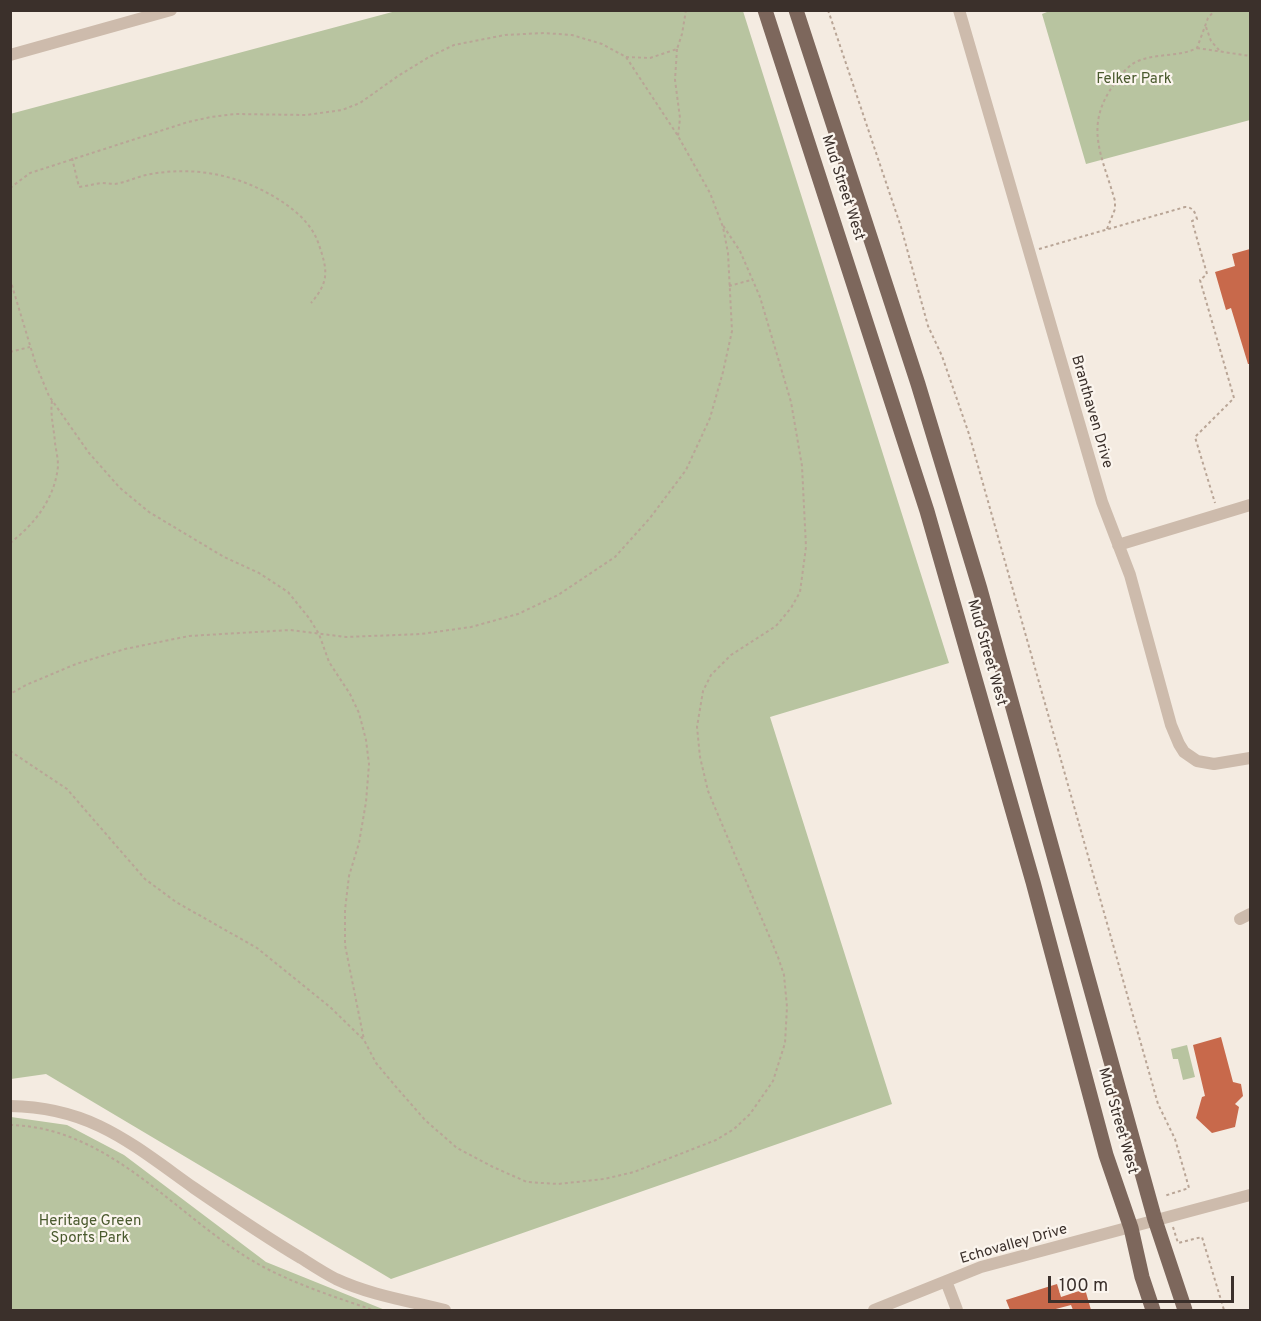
<!DOCTYPE html>
<style>
body{margin:0}
#map{position:relative;width:1261px;height:1321px;overflow:hidden;background:#f4ebe1;font-family:Overpass,sans-serif}
canvas{display:block}
.frame{position:absolute;inset:0;border:12px solid #3b302b;pointer-events:none}
.scale{position:absolute;left:1048px;top:1276px;width:186px;height:27px;box-sizing:border-box;border:3px solid #3b302b;border-top:0;padding-left:8px;font-size:18px;line-height:21px;white-space:nowrap;color:#3b302b;-webkit-text-stroke:4px #fbf5ee;paint-order:stroke}
</style>
<div id="map">
<canvas width="1261" height="1321"></canvas>
<div class="frame"></div>
<div class="scale">100 m</div>
</div>
<script>
const g = document.querySelector('canvas').getContext('2d');
g.lineJoin = 'round';
function paint(path, color) { g.fillStyle = color; g.fill(path, 'evenodd'); }
function stroke(path, color, width, dash) { g.strokeStyle = color; g.lineWidth = width; g.lineCap = dash ? 'butt' : 'round'; g.setLineDash(dash || []); g.stroke(path); }
function label(font, color, halo, rows, align = 'center') {
  g.font = font + ' Overpass,sans-serif'; g.lineWidth = 4.5; g.setLineDash([]); g.textBaseline = 'middle'; g.strokeStyle = halo; g.fillStyle = color; for (const [text, x, y, turn = 0] of rows) {
    g.save(); g.translate(x, y); g.rotate((+turn || 0) * Math.PI / 180); g.textAlign = isNaN(turn) ? turn : align; if (halo) g.strokeText(text, 0, 0); g.fillText(text, 0, 0); g.restore();
  }
}
paint(new Path2D(`
 M1052 10 1250 11V120L1086 164 1042 14Z
 M396 11H743L949 663 770 717 892 1104 391 1279 46 1074 11 1079 10 114Z
 M1187 1045 1195 1077 1183 1080 1178 1059H1173L1171 1049Z
 M11 1117 67 1125 124 1155 266 1262 385 1310H11Z`), '#b8c4a0');
paint(new Path2D(`
 M1250 249V364H1248L1231 308 1226 310 1215 272 1235 266 1232 254Z
 M1221 1037 1233 1082 1241 1084 1243 1096 1235 1104 1239 1107 1235 1127 1212 1133 1196 1118 1202 1097 1205 1096 1193 1045Z
 M1057 1284 1061 1297 1085 1289 1091 1310H1073L1071 1305 1052 1310H1010L1006 1300Z`), '#c8694b');
stroke(new Path2D(`
 M828 10 901 227 928 326 942 356 969 434 1158 1104 1175 1139 1189 1188 1164 1196
 M1206 27 1211 41 1219 50
 M1197 48 1250 56
 M677 49 675 80 680 118 678 136
 M626 57 650 58 677 49 682 34 686 10
 M72 158 79 187C87 186 94 184 102 183 108 183 114 185 120 183 129 181 137 177 146 175 194 165 241 175 281 201 298 212 313 226 319 245 328 271 329 282 311 303
 M10 188 30 173 188 122 211 117 235 114 306 115 342 110 360 103 398 76 429 57 454 45 505 35 544 33 572 35 602 44 626 57 678 136 710 193 723 227 728 253 732 331 723 372 710 418 686 470 650 518 615 557 558 595 518 614 471 627 421 634 346 637 290 630 189 636 125 649 76 664 26 685 10 694
 M1107 229 1115 209V201C1102 155 1083 126 1115 83 1122 74 1128 65 1138 61 1157 53 1180 57 1197 48L1208 18 1215 10
 M1039 249 1185 207C1193 207 1195 212 1197 219L1192 221 1207 274 1200 280 1234 398 1195 437 1215 503
 M10 279 36 365 49 396 89 453 120 488 149 512 224 557 259 573 288 592 309 618 319 634 329 662 350 694 359 713 366 740 369 764 366 802 359 843 349 876 345 910V945L364 1040
 M729 286 751 280
 M10 352 30 347
 M10 543C35 524 55 498 58 466 58 458 56 450 55 443 54 428 50 415 52 401
 M10 751 67 789 145 879 176 902 257 948 330 1007 364 1040 376 1063 397 1088 425 1120 457 1148 493 1167 527 1182 558 1184 604 1179 634 1172 716 1140 734 1129 750 1114 773 1081 785 1043 787 1007 784 975 778 957 708 791 700 757 697 727 703 691 711 675 731 655 776 626 791 608 800 592 806 547 802 466 791 402 760 297 740 251 722 224
 M10 1125C111 1127 177 1218 258 1264 294 1284 335 1297 373 1310
 M1173 1227 1178 1243 1202 1237 1224 1310`), '#b9a596', 2, [3, 3]);
stroke(new Path2D(`
 M959 10 1102 502 1130 575 1171 725 1179 744 1184 752 1197 761 1214 764 1250 758
 M10 55 171 10
 M1118 545 1250 505
 M1240 919 1250 914
 M10 1106C91 1107 132 1144 194 1188 229 1212 264 1236 301 1258 312 1265 324 1273 336 1279 370 1295 409 1301 445 1310
 M946 1281 957 1310
 M874 1310 981 1267 1250 1195`), '#cdbbac', 12);
stroke(new Path2D(`
 M765 10 927 511 1033 882 1106 1155 1131 1228 1142 1277 1153 1310
 M796 10 918 384 980 589 1155 1220 1185 1310`), '#7d675c', 15);
label('15px', '#4a5a2e', '#fbf5ee', [
 ["Felker Park",1134,80],
 ["Heritage Green",90,1222],
 ["Sports Park",90,1239]
]);
label('15px', '#3b302b', '#fbf5ee', [
 ["Mud Street West",842,188,72],
 ["Branthaven Drive",1091,412,74],
 ["Mud Street West",986,653,74],
 ["Mud Street West",1117,1121,74],
 ["Echovalley Drive",1014,1245,-16]
]);
</script>
